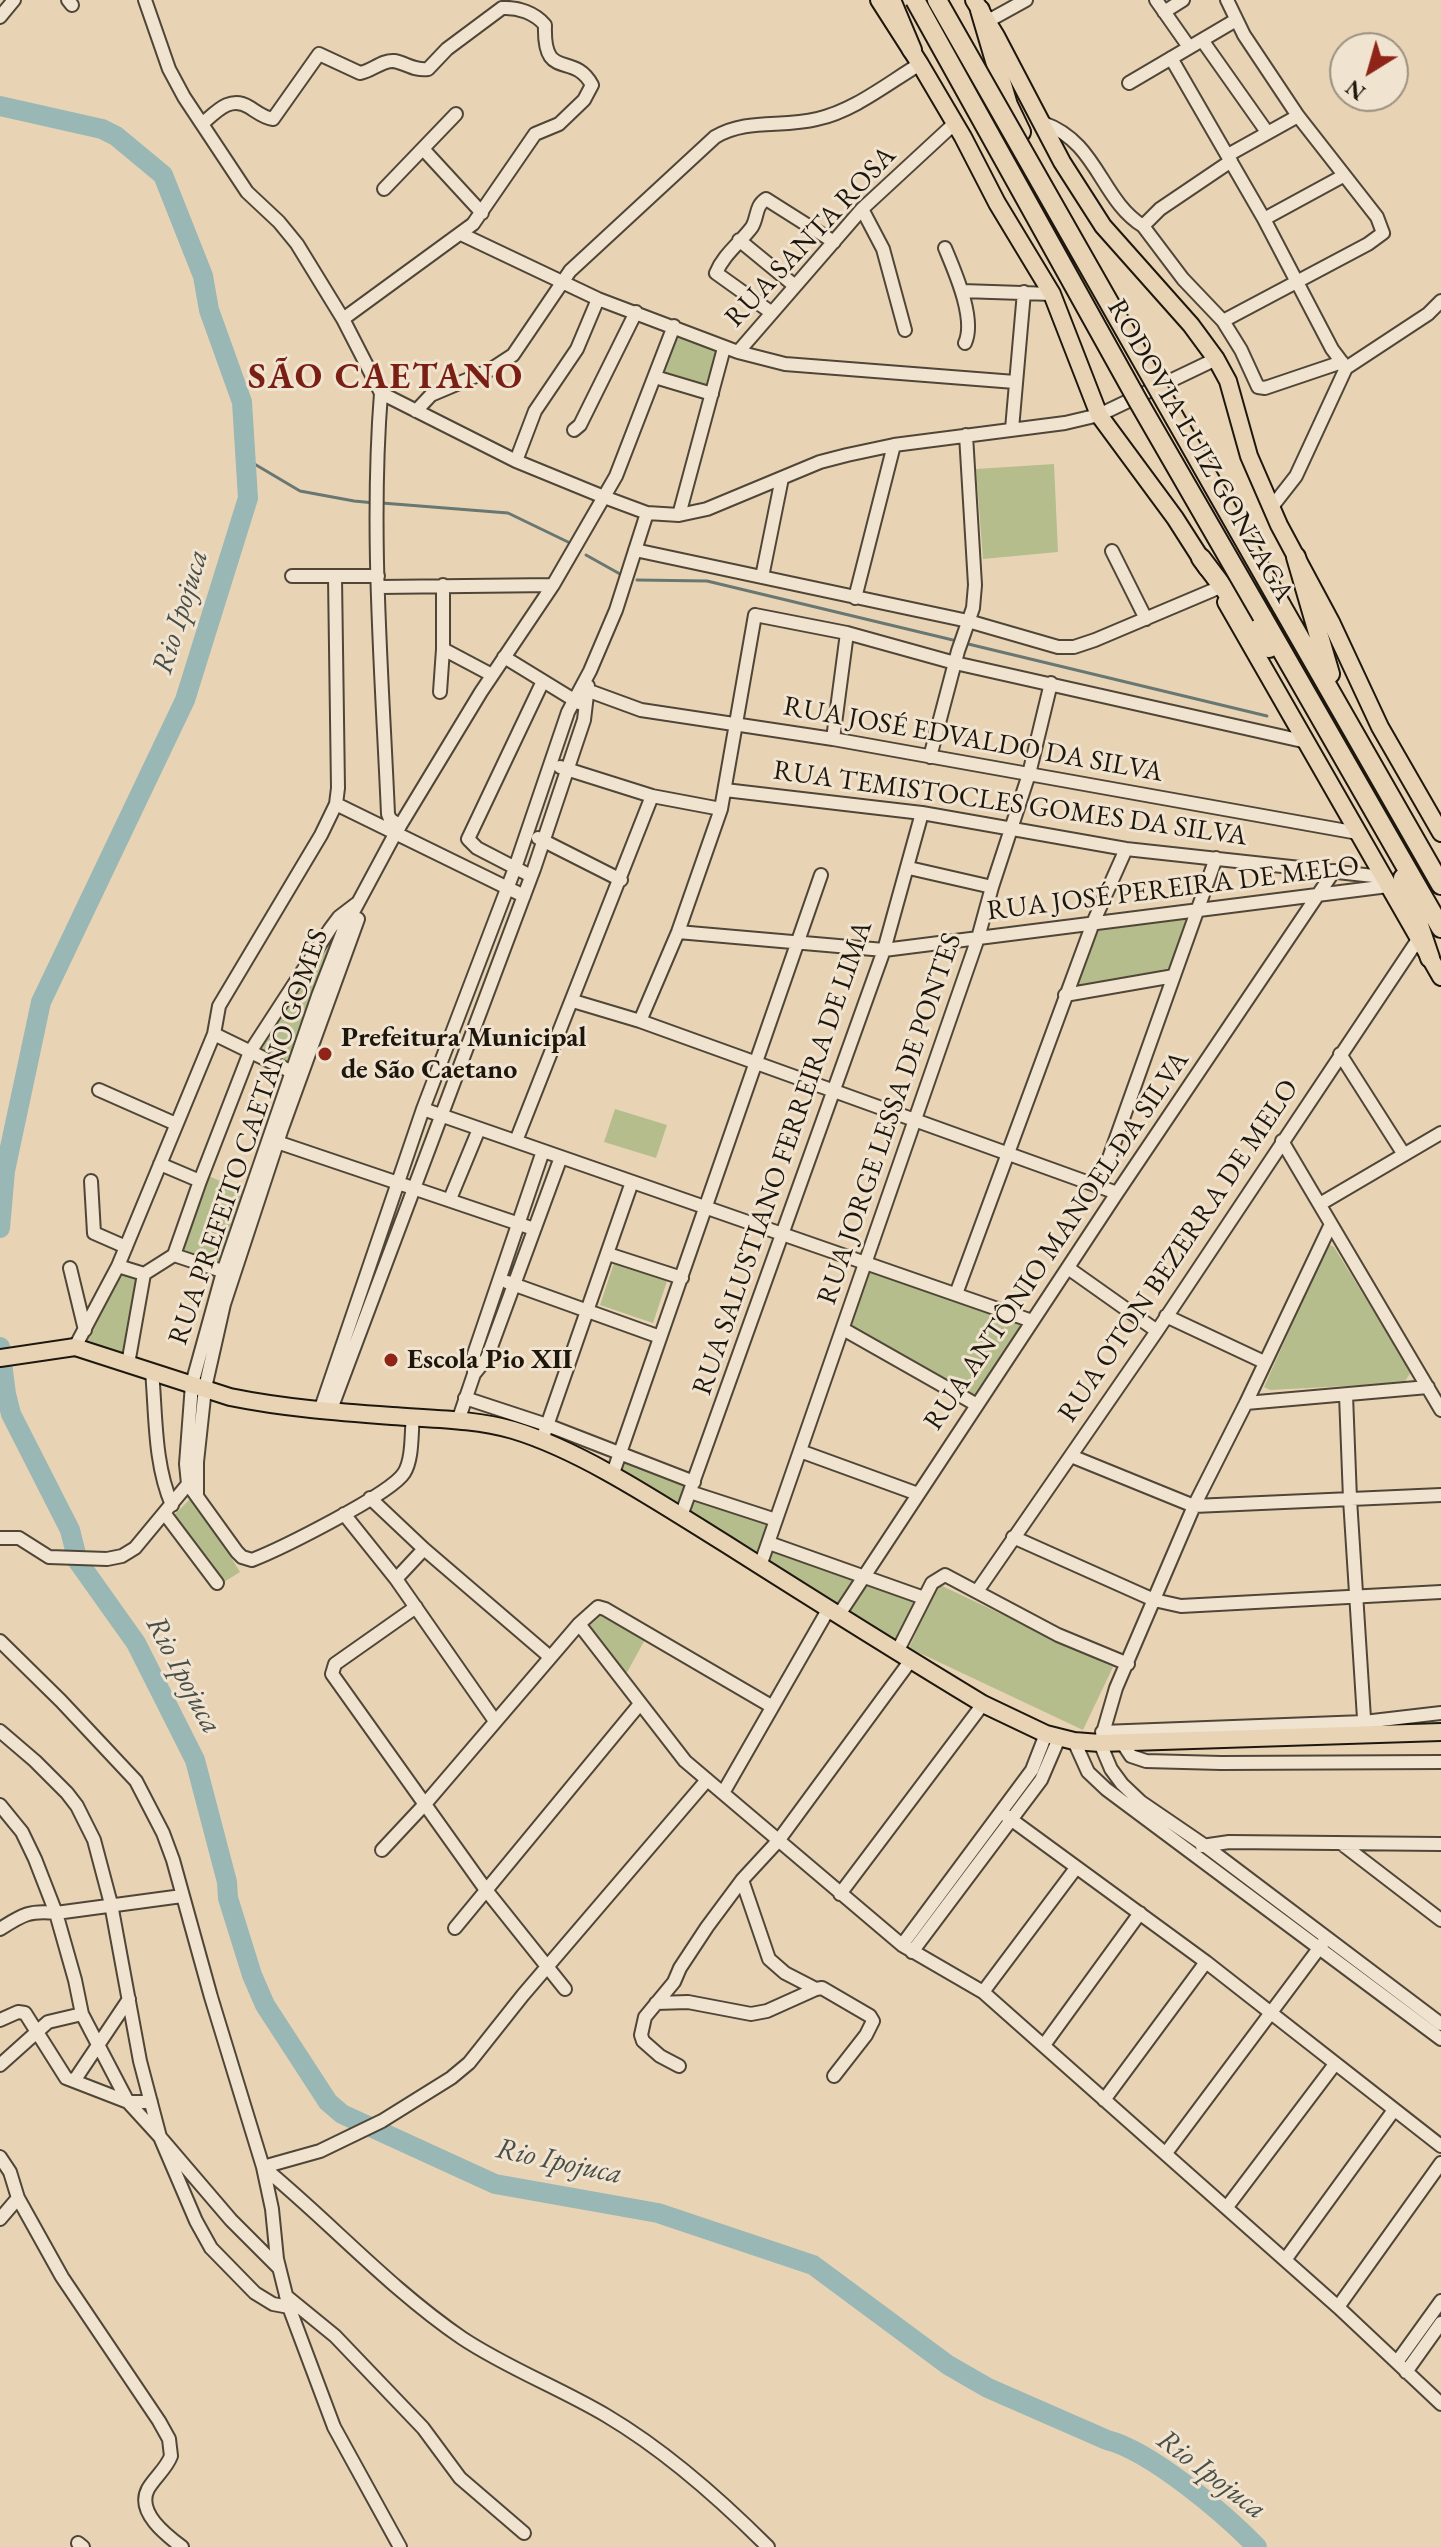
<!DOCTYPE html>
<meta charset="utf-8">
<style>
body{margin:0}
#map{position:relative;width:1441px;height:2547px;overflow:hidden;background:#e8d4b5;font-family:"EB Garamond",serif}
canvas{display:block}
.north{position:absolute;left:1329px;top:32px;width:80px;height:80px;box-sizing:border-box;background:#f0e3cf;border:2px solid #9c9182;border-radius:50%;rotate:217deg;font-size:22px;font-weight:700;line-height:32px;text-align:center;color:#1e170e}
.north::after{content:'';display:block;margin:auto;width:28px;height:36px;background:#8f2418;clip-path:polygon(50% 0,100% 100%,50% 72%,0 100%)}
</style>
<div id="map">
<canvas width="1441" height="2547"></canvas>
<div class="north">N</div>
</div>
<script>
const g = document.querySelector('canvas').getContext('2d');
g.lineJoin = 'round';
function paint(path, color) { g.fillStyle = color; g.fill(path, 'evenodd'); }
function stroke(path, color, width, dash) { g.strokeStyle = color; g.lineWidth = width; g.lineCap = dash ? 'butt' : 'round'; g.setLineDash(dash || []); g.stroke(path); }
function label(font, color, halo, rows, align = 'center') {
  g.font = font + ' "EB Garamond",serif'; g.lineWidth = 6; g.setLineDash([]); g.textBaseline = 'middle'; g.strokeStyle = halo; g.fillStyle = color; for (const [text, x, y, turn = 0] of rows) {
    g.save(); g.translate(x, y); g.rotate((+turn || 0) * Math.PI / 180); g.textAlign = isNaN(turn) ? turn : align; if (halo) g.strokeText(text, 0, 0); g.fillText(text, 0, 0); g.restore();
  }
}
paint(new Path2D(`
 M675 329 721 348 710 389 658 374Z
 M1054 464 1058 552 983 559 976 469Z
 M1186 918 1168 972 1075 988 1095 929Z
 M332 922 346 929 289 1069 248 1052Z
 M615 1109 667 1125 656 1158 604 1142Z
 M206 1175 247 1192 223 1267 180 1252Z
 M1328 1244 1334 1247 1411 1372 1404 1383 1270 1390 1264 1387Z
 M614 1263 667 1281 653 1323 600 1305Z
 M866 1263 1032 1321 977 1405 843 1329Z
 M120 1273 139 1280 125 1354 85 1340Z
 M618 1452 693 1479 690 1490 775 1523 769 1541 924 1598 897 1652 609 1478Z
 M191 1498 213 1528 240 1572 224 1582 171 1518Z
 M938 1584 1113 1667 1083 1730 909 1648Z
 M593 1605 648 1634 624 1678 581 1618Z`), '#b6bd8d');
stroke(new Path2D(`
 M246 459 300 491 354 501 375 503
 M382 503 508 513 568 542
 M586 555 620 574
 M637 580 707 581 957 641
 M964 643 1267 716`), '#687772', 3);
stroke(new Path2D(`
 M0 106 102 129 116 136 163 175 203 276 209 310 242 402 248 498 185 700 41 1002 5 1171 0 1228
 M0 1347 6 1394 11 1414 70 1530 76 1554
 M77 1560 136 1643 195 1760 227 1882 228 1898 252 1975 265 2005 328 2102 342 2114 495 2184 658 2213 813 2265 948 2365 988 2388 1107 2440C1151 2451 1225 2514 1257 2547`), '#99b7b5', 20);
const minor = new Path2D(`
 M68 0 72 5
 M145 0 169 69 184 97 247 192 279 222 297 244 343 319 381 393
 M1156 0 1189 47
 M1164 12 1183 0
 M0 17 14 0
 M988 21 1026 0
 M1202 40 1267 132
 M1171 58 1264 219 1332 349 1344 365
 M1129 83 1236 20
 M1043 123C1098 142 1100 199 1143 226
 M202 124C216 112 230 95 249 107 257 112 264 118 273 119L319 54 360 73C372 71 382 60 394 61 406 63 414 71 428 69L447 49 502 8C518 7 535 13 545 25 543 83 573 50 592 85L584 100 559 124 535 134 473 224 343 319
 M424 150 482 213
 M1228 155 1298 116
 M1231 161 1160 209 1143 226 1183 279 1223 321 1241 350 1258 387 1265 388 1342 362
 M384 189 456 114
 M862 209 883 249 905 330
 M1264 219 1343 176
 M461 234 598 299 738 352 785 364 1015 382
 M739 240 795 286
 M945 248C955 272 976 319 965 343
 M962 291 1052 294
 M772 313 716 273C724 254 740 243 752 227 758 217 755 206 766 199L834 242
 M1223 321 1368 244 1383 233 1377 217 1298 116 1244 35 1227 0
 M738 352 862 209 955 123
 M655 377 712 394
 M381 393 516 461 604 497 647 513 679 515 707 509 820 462 847 455 894 445 1065 423 1099 415 1216 359
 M381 393C370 533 382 674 388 814L390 819 400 826
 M416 411 431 395 490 370 513 355 570 271 715 137C747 118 782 128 817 119 854 111 888 83 920 64
 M1012 429 1024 292
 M574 430 580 425 636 312
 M516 461 535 411 577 349 598 299
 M1271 508 1296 476 1346 368 1428 314 1441 301
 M679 515 724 348
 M635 550 968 621 1058 647H1074L1095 640 1218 588
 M1112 551 1146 619
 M292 576H378
 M762 577 782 478
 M379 587 553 585
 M855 598 894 445
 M443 649 492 675
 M504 657 579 703
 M581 688 641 710 833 739 1358 833
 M440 692 443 649V585
 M833 739 847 633
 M930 757 958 651 973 608 975 585 966 435
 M560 767 652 796 721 809
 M725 790 922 813 1126 849 1383 877
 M336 804 524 896
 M538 838 621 880
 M909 868 992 887
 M531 876 477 848 468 839 543 681
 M678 932 884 950 1388 886
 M1065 995 1174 976
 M573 1001 640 1021 1117 1193
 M640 1021 678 932 721 809 755 615 847 633 955 663 1307 742
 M214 1034 298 1075
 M1340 1054 1403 1153
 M99 1090 176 1124
 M423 1109 1032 1321
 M271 1140 534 1229
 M516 1141 652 796
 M1282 1141 1441 1410
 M160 1164 200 1181
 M91 1181 94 1233 126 1247
 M1099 1186 1216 858
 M450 1199 479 1129
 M1320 1204 1441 1133
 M1331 1224 1246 1403 1194 1506 1116 1688 1100 1743 1111 1769 1122 1784 1141 1802 1204 1845 1441 2024
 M608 1254 682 1278
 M174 1255 200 1181 250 1052 330 929 339 917 356 904
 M174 1255 228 1273
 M118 1266 144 1274 174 1255
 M70 1268 85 1330
 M1068 1268 1157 1331
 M507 1282 660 1337
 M956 1294 1093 923 1126 849
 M1166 1316 1264 1362
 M843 1329 977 1405
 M75 1347 118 1266 214 1034 219 1006 321 835 336 804 338 788 335 577
 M128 1364 144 1274
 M152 1371C156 1415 154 1464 172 1505
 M474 1374V1354L543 1151
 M1346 1395 1350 1499 1365 1734
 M465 1398 547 1425 694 1482
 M1246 1403 1428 1387
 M320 1411 423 1109 515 868 568 712 590 671 616 610 647 513
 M330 1412 534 869 584 720 588 686
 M413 1417C411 1433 413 1459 404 1473 391 1494 280 1549 252 1560L242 1557 237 1552 188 1484 186 1464 192 1384 223 1272 318 996 344 929 395 834 481 692 553 585 616 476 674 326
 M458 1421 474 1374 487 1358 561 1157
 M542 1440 632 1182
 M800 1451 918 1494
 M1071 1456 1194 1506 1441 1495
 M612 1476 821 875
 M690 1492 776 1520
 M197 1494V1462L205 1388 224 1304 281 1131 358 919
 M370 1498 424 1549 550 1657
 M165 1514 217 1583
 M344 1514 396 1579 495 1721
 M681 1516 884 950 922 813
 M1013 1537 1154 1600 1181 1606 1441 1592
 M0 1538H19L49 1557 107 1559 122 1556 135 1548 188 1484 193 1482
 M769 1543 924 1598
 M760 1566 978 938 992 887 1029 774 1051 683
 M396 1579 424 1549
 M978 1590 1157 1331 1419 938
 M416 1607 335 1664 332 1674 486 1890 565 1989
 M838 1616 1117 1193 1334 871
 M579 1624 685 1761 902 1945 983 1992 1338 2307 1441 2404
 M0 1641 61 1701 136 1781 163 1833 173 1860 211 1997 263 2167 272 2209 277 2259 289 2307 334 2427 400 2547
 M897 1652 932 1583 945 1575 1058 1635 1128 1664
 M0 1731 35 1761 67 1793 77 1806 94 1840 111 1904 140 2061 160 2137 231 2220 279 2268
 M1102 1732 1364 1722 1441 1713
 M1074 1741 1088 1772 1106 1789 1441 2039
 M1123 1744 1131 1756 1146 1761 1221 1763 1441 1762
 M723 1793 828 1610
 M0 1805 22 1832 35 1859 56 1913 75 1980 82 2014 128 2102 160 2137 196 2221 211 2248 255 2293 273 2304 289 2307
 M1001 1812 1206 1962 1441 2146
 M1342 1844 1441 1920
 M1202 1846 1229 1842 1441 1844
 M382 1850 425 1804 579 1624 598 1607 605 1609 771 1706
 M742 1880 769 1959 785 1973 816 1989
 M840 1894 983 1704
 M455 1928 639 1705
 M0 1929C22 1915 29 1910 56 1913L182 1896
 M902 1945 1032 1770 1046 1734
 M912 1952 1041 1780 1059 1738
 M983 1992 1076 1868
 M656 2003 688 2002 751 2014 767 2011 816 1989 822 1988 870 2016 873 2021 866 2035 834 2076
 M0 2020 18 2012 25 2013 66 2078 128 2102H151
 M1044 2045 1140 1913
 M0 2065 48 2022 82 2014
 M679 2066 660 2056 643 2041 641 2035 645 2017 674 1982 680 1968 707 1927 742 1880 778 1841 911 1660
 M74 2081 129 1999
 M1104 2100 1206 1962
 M1166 2153 1323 1943
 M0 2157 10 2172 18 2198 62 2277 159 2421 169 2439 171 2456C166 2469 155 2477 148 2489 136 2512 166 2535 182 2547
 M263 2167C330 2222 389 2288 462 2338 507 2368 560 2388 607 2416 666 2451 719 2498 768 2547
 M263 2167 320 2151 382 2121 451 2078 469 2063 523 1995 707 1780
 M1227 2207 1335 2064
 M0 2219 18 2198
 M1285 2260 1394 2110
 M286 2296 335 2336 423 2428 460 2478 524 2533
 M1338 2307 1441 2163
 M1397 2362 1441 2301
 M1406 2372 1441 2323
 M78 2543 83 2547`);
const major = new Path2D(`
 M879 0 920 64 963 137 997 203 1052 294 1099 415 1175 518 1207 568
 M974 0 996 36 1062 162 1103 226 1191 325 1216 359 1228 381 1249 456 1279 525 1331 622 1380 727 1441 833
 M1226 602 1441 977
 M0 1358 75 1347 230 1397C284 1408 338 1412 392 1416 432 1419 475 1419 513 1430 583 1451 663 1505 726 1544 811 1598 897 1652 983 1704L1046 1734 1074 1741 1100 1743 1441 1732`);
const highway = new Path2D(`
 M891 0 912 50
 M980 10 1008 105 1021 132
 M1296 557 1330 674
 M1201 558 1269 648
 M1281 605 1441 885
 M1262 616 1441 928
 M1403 878 1430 958`);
stroke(minor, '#504638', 16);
stroke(major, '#1e170e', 20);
stroke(highway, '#1e170e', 22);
stroke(minor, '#f0e3cf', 12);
stroke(major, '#e8d4b5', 16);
stroke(highway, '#e8d4b5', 18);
const highwayBridge = new Path2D(`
 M915 0 1138 401 1262 616
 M937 0 1281 605`);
stroke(highwayBridge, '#1e170e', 22, []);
stroke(highwayBridge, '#e8d4b5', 18);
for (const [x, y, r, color] of [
 [325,1054,8,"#8f2418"],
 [391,1360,8,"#8f2418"]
]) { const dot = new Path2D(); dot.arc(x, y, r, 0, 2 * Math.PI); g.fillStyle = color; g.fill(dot); stroke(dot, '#f0e3cf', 3); }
label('28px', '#1e170e', '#f0e3cf', [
 ["RUA SANTA ROSA",811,237,-47],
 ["RODOVIA LUIZ GONZAGA",1200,451,60],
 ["RUA JOSÉ EDVALDO DA SILVA",973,740,10],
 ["RUA TEMISTOCLES GOMES DA SILVA",1010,804,8],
 ["RUA JOSÉ PEREIRA DE MELO",1173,889,-7],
 ["RUA JORGE LESSA DE PONTES",890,1119,-71],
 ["RUA PREFEITO CAETANO GOMES",249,1137,-71],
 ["RUA SALUSTIANO FERREIRA DE LIMA",783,1158,-71],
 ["RUA ANTÔNIO MANOEL DA SILVA",1057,1241,-56],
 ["RUA OTON BEZERRA DE MELO",1179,1251,-56]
]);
label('bold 28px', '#1e170e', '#f0e3cf', [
 ["Prefeitura Municipal",341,1038],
 ["de São Caetano",341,1070],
 ["Escola Pio XII",407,1360]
], 'left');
label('italic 30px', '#494f48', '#f0e3cf', [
 ["Rio Ipojuca",181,612,-73],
 ["Rio Ipojuca",183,1675,62],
 ["Rio Ipojuca",559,2162,12],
 ["Rio Ipojuca",1211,2475,37]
]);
g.letterSpacing = '2px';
label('bold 36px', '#7a1f14', '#f0e3cf', [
 ["SÃO CAETANO",386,378]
]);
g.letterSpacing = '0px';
</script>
